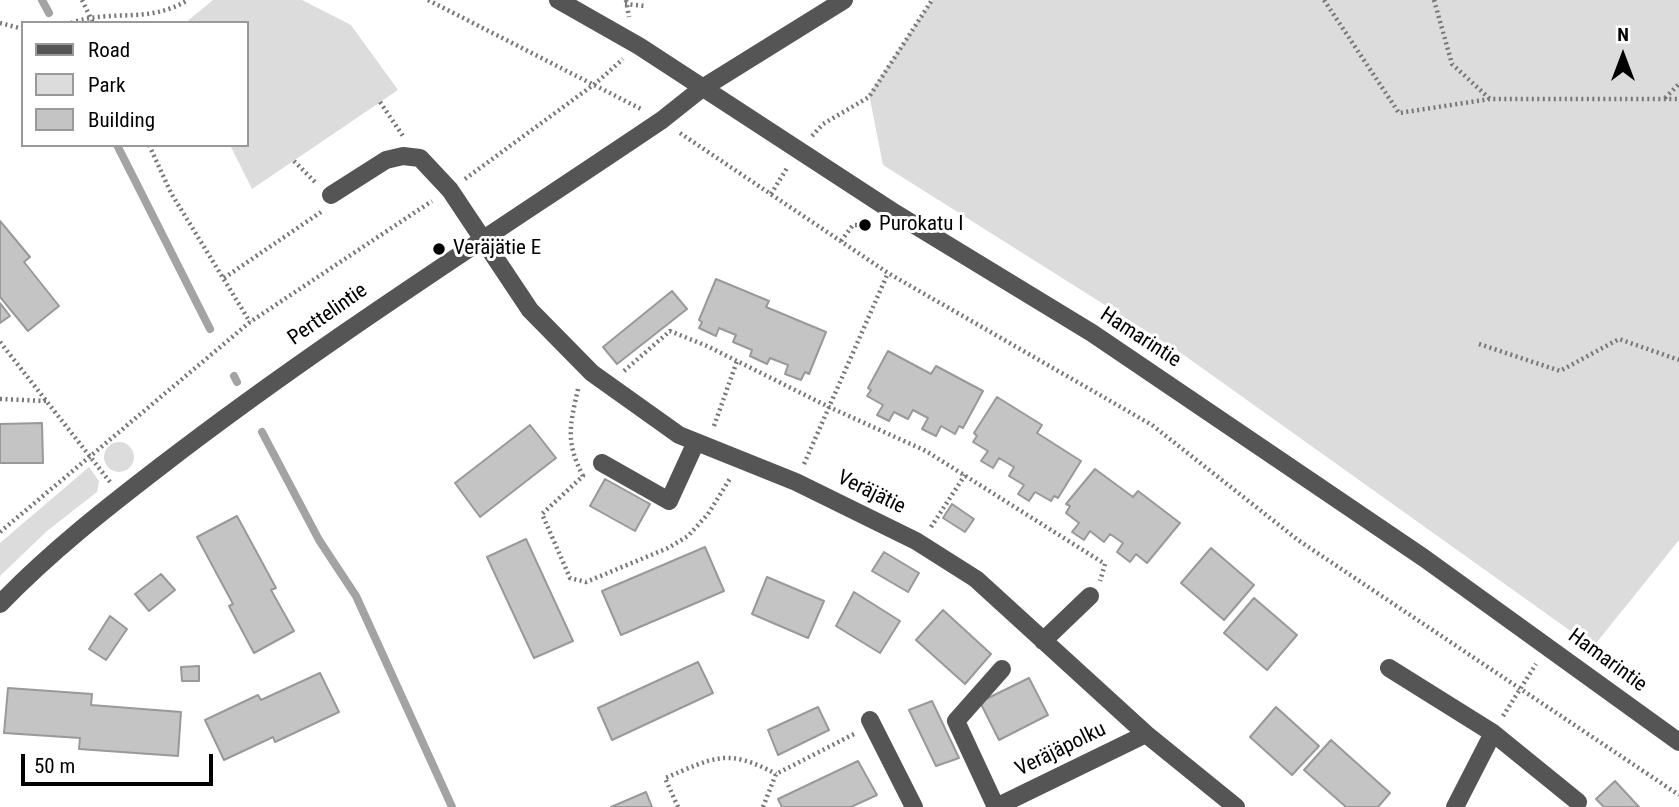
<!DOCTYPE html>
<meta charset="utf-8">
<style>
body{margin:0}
#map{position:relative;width:1679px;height:807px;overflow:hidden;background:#fff;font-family:"Roboto Condensed",sans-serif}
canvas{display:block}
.legend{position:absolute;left:21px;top:21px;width:228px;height:126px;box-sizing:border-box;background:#fff;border:2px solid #999;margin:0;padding:9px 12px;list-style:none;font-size:21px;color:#000}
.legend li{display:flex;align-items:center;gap:14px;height:35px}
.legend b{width:35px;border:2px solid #999}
.north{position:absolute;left:1588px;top:21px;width:70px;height:70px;-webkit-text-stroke:5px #fff;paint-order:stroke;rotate:0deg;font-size:19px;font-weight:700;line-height:28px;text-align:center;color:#000}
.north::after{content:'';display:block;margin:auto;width:24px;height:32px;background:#000;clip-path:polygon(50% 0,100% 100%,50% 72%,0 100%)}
.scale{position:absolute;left:21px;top:754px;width:192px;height:32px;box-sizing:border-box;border:4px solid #000;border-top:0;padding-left:9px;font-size:21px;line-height:24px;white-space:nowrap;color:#000;-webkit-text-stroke:5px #fff;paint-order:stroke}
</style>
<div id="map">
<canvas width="1679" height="807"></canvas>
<ul class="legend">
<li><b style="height:9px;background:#555"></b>Road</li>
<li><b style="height:19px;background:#dcdcdc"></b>Park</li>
<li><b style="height:19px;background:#c4c4c4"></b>Building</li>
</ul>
<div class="north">N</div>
<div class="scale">50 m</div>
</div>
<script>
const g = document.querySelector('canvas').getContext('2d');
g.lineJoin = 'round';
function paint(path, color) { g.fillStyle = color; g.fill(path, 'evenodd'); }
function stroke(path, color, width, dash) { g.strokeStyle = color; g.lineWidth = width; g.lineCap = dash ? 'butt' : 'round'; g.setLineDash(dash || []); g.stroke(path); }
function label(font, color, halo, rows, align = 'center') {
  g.font = font + ' "Roboto Condensed",sans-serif'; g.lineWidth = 6; g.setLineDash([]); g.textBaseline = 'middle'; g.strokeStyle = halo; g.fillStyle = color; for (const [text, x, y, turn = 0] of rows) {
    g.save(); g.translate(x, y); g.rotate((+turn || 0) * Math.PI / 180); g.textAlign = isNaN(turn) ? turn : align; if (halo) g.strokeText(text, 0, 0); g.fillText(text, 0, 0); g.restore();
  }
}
paint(new Path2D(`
 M213 0H302L351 25 398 90 252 189 230 145H247V23H185Z
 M932 0H1679V540L1593 647 1181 353 883 165 869 94Z
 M104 457a15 15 0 1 1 30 0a15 15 0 1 1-30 0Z
 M89 467 99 481 97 492 47 531 0 576V543Z`), '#dcdcdc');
stroke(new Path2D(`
 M42 0 49 13
 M117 145 210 329
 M234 376 237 382
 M262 432 319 540 356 596 452 807`), '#a3a3a3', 8);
const building = new Path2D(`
 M0 221 30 257 24 262 59 306 28 331 0 297Z
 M716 279 769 301 766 307 826 332 809 374 805 372 801 380 785 374 788 365 770 358 767 364 750 356 752 350 733 342 736 335 719 328 716 336 699 328 702 322 699 320Z
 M672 291 687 309 617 364 603 347Z
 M0 303 10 316 0 323Z
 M888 351 931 374 936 366 983 391 963 428 959 426 955 434 941 426 936 436 922 429 928 418 913 410 908 419 894 412 889 421 877 415 883 405 867 396 871 390 868 388Z
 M997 397 1042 425 1037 433 1081 461 1058 498 1054 496 1051 501 1035 492 1029 501 1018 494 1024 485 1009 476 1014 467 999 458 993 468 981 461 988 451 973 442 977 436 974 433Z
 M42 423 43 463H0V424Z
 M530 425 556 458 480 517 455 483Z
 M1095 469 1133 497 1138 491 1180 523 1147 563 1136 554 1130 562 1117 552 1123 543 1110 534 1104 542 1090 531 1084 540 1072 532 1079 523 1066 513 1070 506 1066 504Z
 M605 479 650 504 635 531 590 506Z
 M952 504 974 519 965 532 943 518Z
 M237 516 276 588 271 590 294 631 254 653 229 606 233 604 197 537Z
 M526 539 573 641 534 658 487 557Z
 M705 547 724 591 621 635 602 591Z
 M1211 548 1254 585 1224 620 1181 583Z
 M884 552 919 573 908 592 872 571Z
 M161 574 175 590 149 611 135 594Z
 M767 577 824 601 808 638 752 614Z
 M854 592 900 621 880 653 836 626Z
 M1254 598 1297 635 1267 670 1224 633Z
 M943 610 991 654 965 684 916 640Z
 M110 616 127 629 106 660 89 649Z
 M698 662 713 693 612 740 598 708Z
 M199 666V681H182L181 667Z
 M320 673 339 712 275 742 273 737 224 760 205 720 258 695 261 700Z
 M1029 678 1048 715 999 740 980 702Z
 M8 688 92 694 91 705 181 712 178 756 79 749 80 738 4 733Z
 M932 701 959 758 936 766 909 710Z
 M818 707 829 730 778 755 768 730Z
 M1276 707 1319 746 1292 775 1250 737Z
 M1331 740 1390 793 1378 807H1346L1304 770Z
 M858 761 877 795 851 807H782L778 799Z
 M1615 781 1639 807H1604L1596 799Z
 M646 792 652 807H611Z`);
paint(building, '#c4c4c4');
stroke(building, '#999', 2);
stroke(new Path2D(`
 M82 0 93 23
 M428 0 643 110
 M626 0 629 17
 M1324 0 1399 113 1490 99H1679
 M1434 0 1452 64 1490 99
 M625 4 645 6
 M0 23 23 29
 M71 23C113 8 146 25 188 0
 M1665 98 1679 84
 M380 102 403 136
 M680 133 888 273 1152 425 1298 540 1679 795
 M812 136 823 124 869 97 932 0
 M149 145 171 193 250 322
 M294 161 315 182
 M465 179 596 83 623 59
 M771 194 787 168
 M841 241 853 225H865
 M224 278 321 212
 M0 342 110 482
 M1479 344 1560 371 1619 339 1679 360
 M624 371 670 331 707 346 829 407 926 451 1105 564 1100 581
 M578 389C570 425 565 441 583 476L542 514 570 578 586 582 668 548 688 536 708 514 731 477
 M0 399 47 401
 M714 426 737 361
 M804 464 888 273
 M931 527 965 475
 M0 532 250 322 432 201
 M1503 716 1536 664
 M678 807 665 778C714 758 726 747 776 774
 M763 807 776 774 856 733`), '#777', 4.5, [2, 3.5]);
stroke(new Path2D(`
 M558 0 639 46 895 213 1092 333 1424 558 1679 742
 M331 195 386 160 403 156 420 158 450 190 530 310 592 373 679 435 796 482 916 541 976 579 1146 734 1236 807
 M602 463 669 501 696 442
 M0 604C49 553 105 509 161 466 322 342 493 234 662 120L701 89 844 0
 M1043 641 1090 596
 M1389 668 1493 733 1578 802
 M870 720 914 807
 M996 807 1146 734
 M996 807 956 721 1002 669
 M1455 807 1493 733`), '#555', 18);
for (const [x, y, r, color] of [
 [865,225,7,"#000"],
 [439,249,7,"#000"]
]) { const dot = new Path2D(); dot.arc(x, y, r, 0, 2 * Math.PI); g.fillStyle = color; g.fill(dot); stroke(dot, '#fff', 2.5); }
label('21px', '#000', '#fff', [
 ["Purokatu I",879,225],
 ["Veräjätie E",453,249]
], 'left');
label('21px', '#000', '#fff', [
 ["Perttelintie",328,315,-35],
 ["Hamarintie",1140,338,33],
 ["Veräjätie",871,493,26],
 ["Hamarintie",1607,661,36],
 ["Veräjäpolku",1061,750,-26]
]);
</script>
